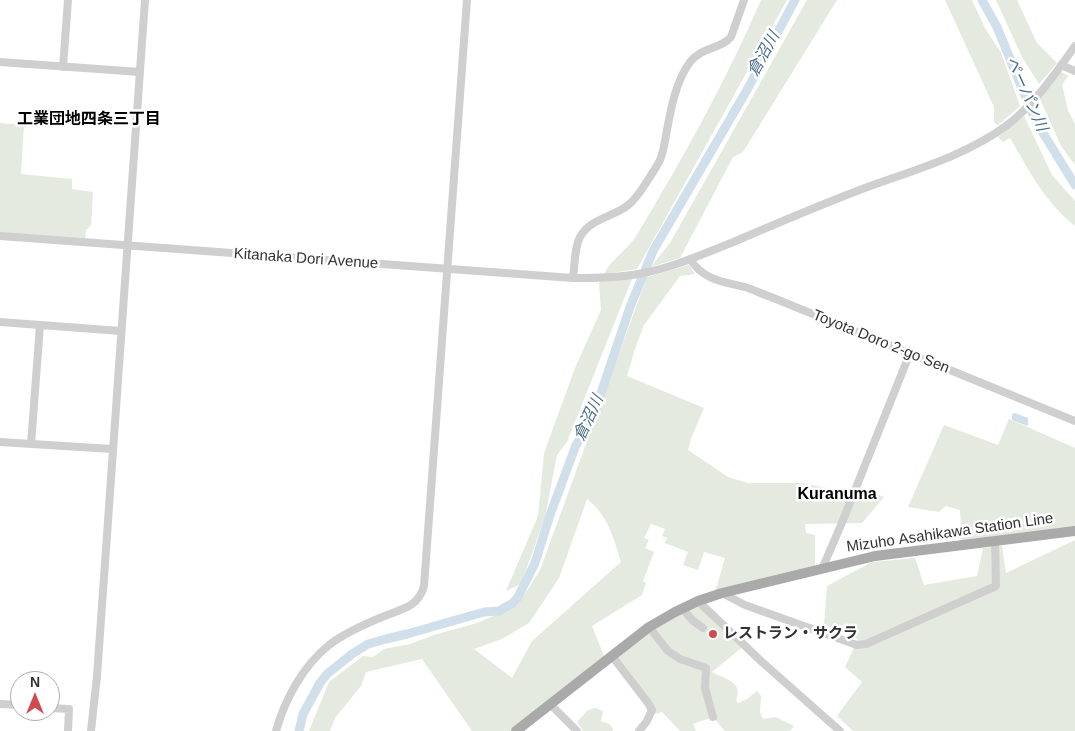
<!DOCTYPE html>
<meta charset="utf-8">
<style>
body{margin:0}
#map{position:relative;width:1075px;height:731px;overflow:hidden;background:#fff;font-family:Helvetica,sans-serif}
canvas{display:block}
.north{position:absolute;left:10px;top:671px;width:50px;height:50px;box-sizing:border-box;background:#fff;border:1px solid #adadad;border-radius:50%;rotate:0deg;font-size:14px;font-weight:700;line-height:20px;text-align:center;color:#323232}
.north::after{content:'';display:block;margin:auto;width:18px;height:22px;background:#d34a4d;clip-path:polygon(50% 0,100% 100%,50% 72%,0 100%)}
</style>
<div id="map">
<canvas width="1075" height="731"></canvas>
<div class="north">N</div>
</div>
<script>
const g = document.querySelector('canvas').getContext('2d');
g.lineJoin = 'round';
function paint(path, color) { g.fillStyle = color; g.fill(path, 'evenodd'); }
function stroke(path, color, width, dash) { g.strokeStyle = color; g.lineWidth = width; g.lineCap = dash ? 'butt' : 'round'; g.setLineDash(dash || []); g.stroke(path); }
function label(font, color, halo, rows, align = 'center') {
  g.font = font + ' Helvetica,"Noto Sans JP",sans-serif'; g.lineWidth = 5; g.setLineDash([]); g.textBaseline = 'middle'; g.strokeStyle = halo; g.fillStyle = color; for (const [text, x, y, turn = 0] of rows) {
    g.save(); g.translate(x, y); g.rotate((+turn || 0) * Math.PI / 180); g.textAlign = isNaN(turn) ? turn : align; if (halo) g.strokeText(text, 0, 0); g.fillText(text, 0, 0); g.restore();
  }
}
paint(new Path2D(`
 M761 0H787L637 269 604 274C612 258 629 249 638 233 683 158 726 81 761 0Z
 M807 0H837L743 152 733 157 680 258 651 267 670 243Z
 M945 0H972L985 28 1001 53 1020 106 998 125 994 122V107Z
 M996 0H1017L1037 43 1057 63 1039 84 1022 57Z
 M1060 71 1068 76 1062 85 1068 110 1075 124V165L1061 146 1040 99Z
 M1024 116 1052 175 1075 201V226C1044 201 1030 172 1010 138L1003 142 998 137Z
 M0 123 24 125 21 174 72 179V189L93 192 91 226 86 230 85 242 0 236Z
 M689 265 695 274 680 276 644 325 635 349 627 376 704 408 692 436 688 450 728 477 748 483H800L849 492 859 487 884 497 862 523 805 524 806 533 815 535V570L714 596 725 558 704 552 698 570 683 565 688 552 665 543 667 538 662 536 665 529 651 524 644 538 649 540 645 548 654 552 643 581 646 583 642 595 592 626 606 661 516 731H472L422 659 366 672 361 686 335 718 330 731H309L329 682 363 656 373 657 384 649 410 644 434 635 477 623 517 606 540 570 647 277ZM587 499C608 516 613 536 621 562L532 641 512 678 474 649 502 639 529 623 559 578Z
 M632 279 567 442 557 455 545 517 521 584 506 591 538 516 544 453 575 368 601 310 599 283 601 280Z
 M1009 419 1075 448V531L962 545 960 510 946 506 939 512 908 507 944 425 998 445Z
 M1075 540V731H853L837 716 862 682 845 667 858 639 824 625 827 586 872 562 915 558 924 585 977 576 983 548 1002 546 1006 573Z
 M698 601 745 645 712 672C725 679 744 682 736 700L738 703 747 699 757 691 761 696 760 712 763 719 776 717 794 726 790 731H725L713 717 693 724 696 731H680L662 712 651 715 652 710 612 656Z
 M595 708 603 711 601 721 611 725 613 731H583L577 722 588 710Z`), '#e4eadf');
paint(new Path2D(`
 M1015 413 1028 418V425L1027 426 1012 420V414Z`), '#d1dfea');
stroke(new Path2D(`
 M982 0 997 27 1035 120 1075 185
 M299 731 303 714 320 683 327 674 352 654 368 644 386 639 407 634 484 612 499 611 513 603 518 597 535 563 550 515 576 445 586 430 595 411 630 307 653 251 747 90 795 0`), '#d1dfea', 9);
stroke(new Path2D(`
 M0 62 140 72
 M1061 65 1075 71
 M63 67 68 0
 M0 236 573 278C595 278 616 278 638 274 670 269 700 255 731 243 773 225 815 207 857 191 907 172 962 158 1006 126 1034 105 1055 74 1075 46
 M690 259C703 280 723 282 745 287 754 290 762 294 771 297L1075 421
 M573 278C575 265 574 248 580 237 590 219 612 217 627 206 635 200 641 191 646 183 651 175 656 168 660 160 664 151 665 140 667 130 671 108 676 81 690 62 702 47 721 49 731 37L744 0
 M0 322 121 331
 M0 442 112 449
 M31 444 40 325
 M822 569 841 525 910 353
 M722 593 745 605 857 645 866 644 996 586 995 541
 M698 601 762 662 840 731
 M682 608 692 620 703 628
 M649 627 668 651 680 659 706 668 705 688 713 717
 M612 656 648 703 652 710 647 721 639 731
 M0 704 20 705
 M550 704 577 731
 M50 708 69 709 68 731
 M91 731 97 676 145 0
 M276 731C285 699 303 666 329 645 346 632 367 623 387 615 395 612 404 609 411 605 418 600 422 594 424 586L467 0`), '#cfcfcf', 8);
stroke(new Path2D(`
 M516 731 649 627 675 612 698 601 722 593 875 556 1075 531`), '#aaa', 10);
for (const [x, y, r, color] of [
 [713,634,5,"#d34a4d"]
]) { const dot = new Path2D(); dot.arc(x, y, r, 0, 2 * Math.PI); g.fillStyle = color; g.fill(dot); stroke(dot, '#fff', 2); }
label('15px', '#323232', '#fff', [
 ["Kitanaka Dori Avenue",306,259,4],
 ["Toyota Doro 2-go Sen",881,342,22],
 ["Mizuho Asahikawa Station Line",950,533,-8]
]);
label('bold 15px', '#323232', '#fff', [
 ["レストラン・サクラ",723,634]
], 'left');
label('italic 16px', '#486e8c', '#fff', [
 ["倉沼川",764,54,-61],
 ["ペーパン川",1026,94,66],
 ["倉沼川",589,418,-65]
]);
label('bold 16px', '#000', '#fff', [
 ["工業団地四条三丁目",89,120],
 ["Kuranuma",837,495]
]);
</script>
